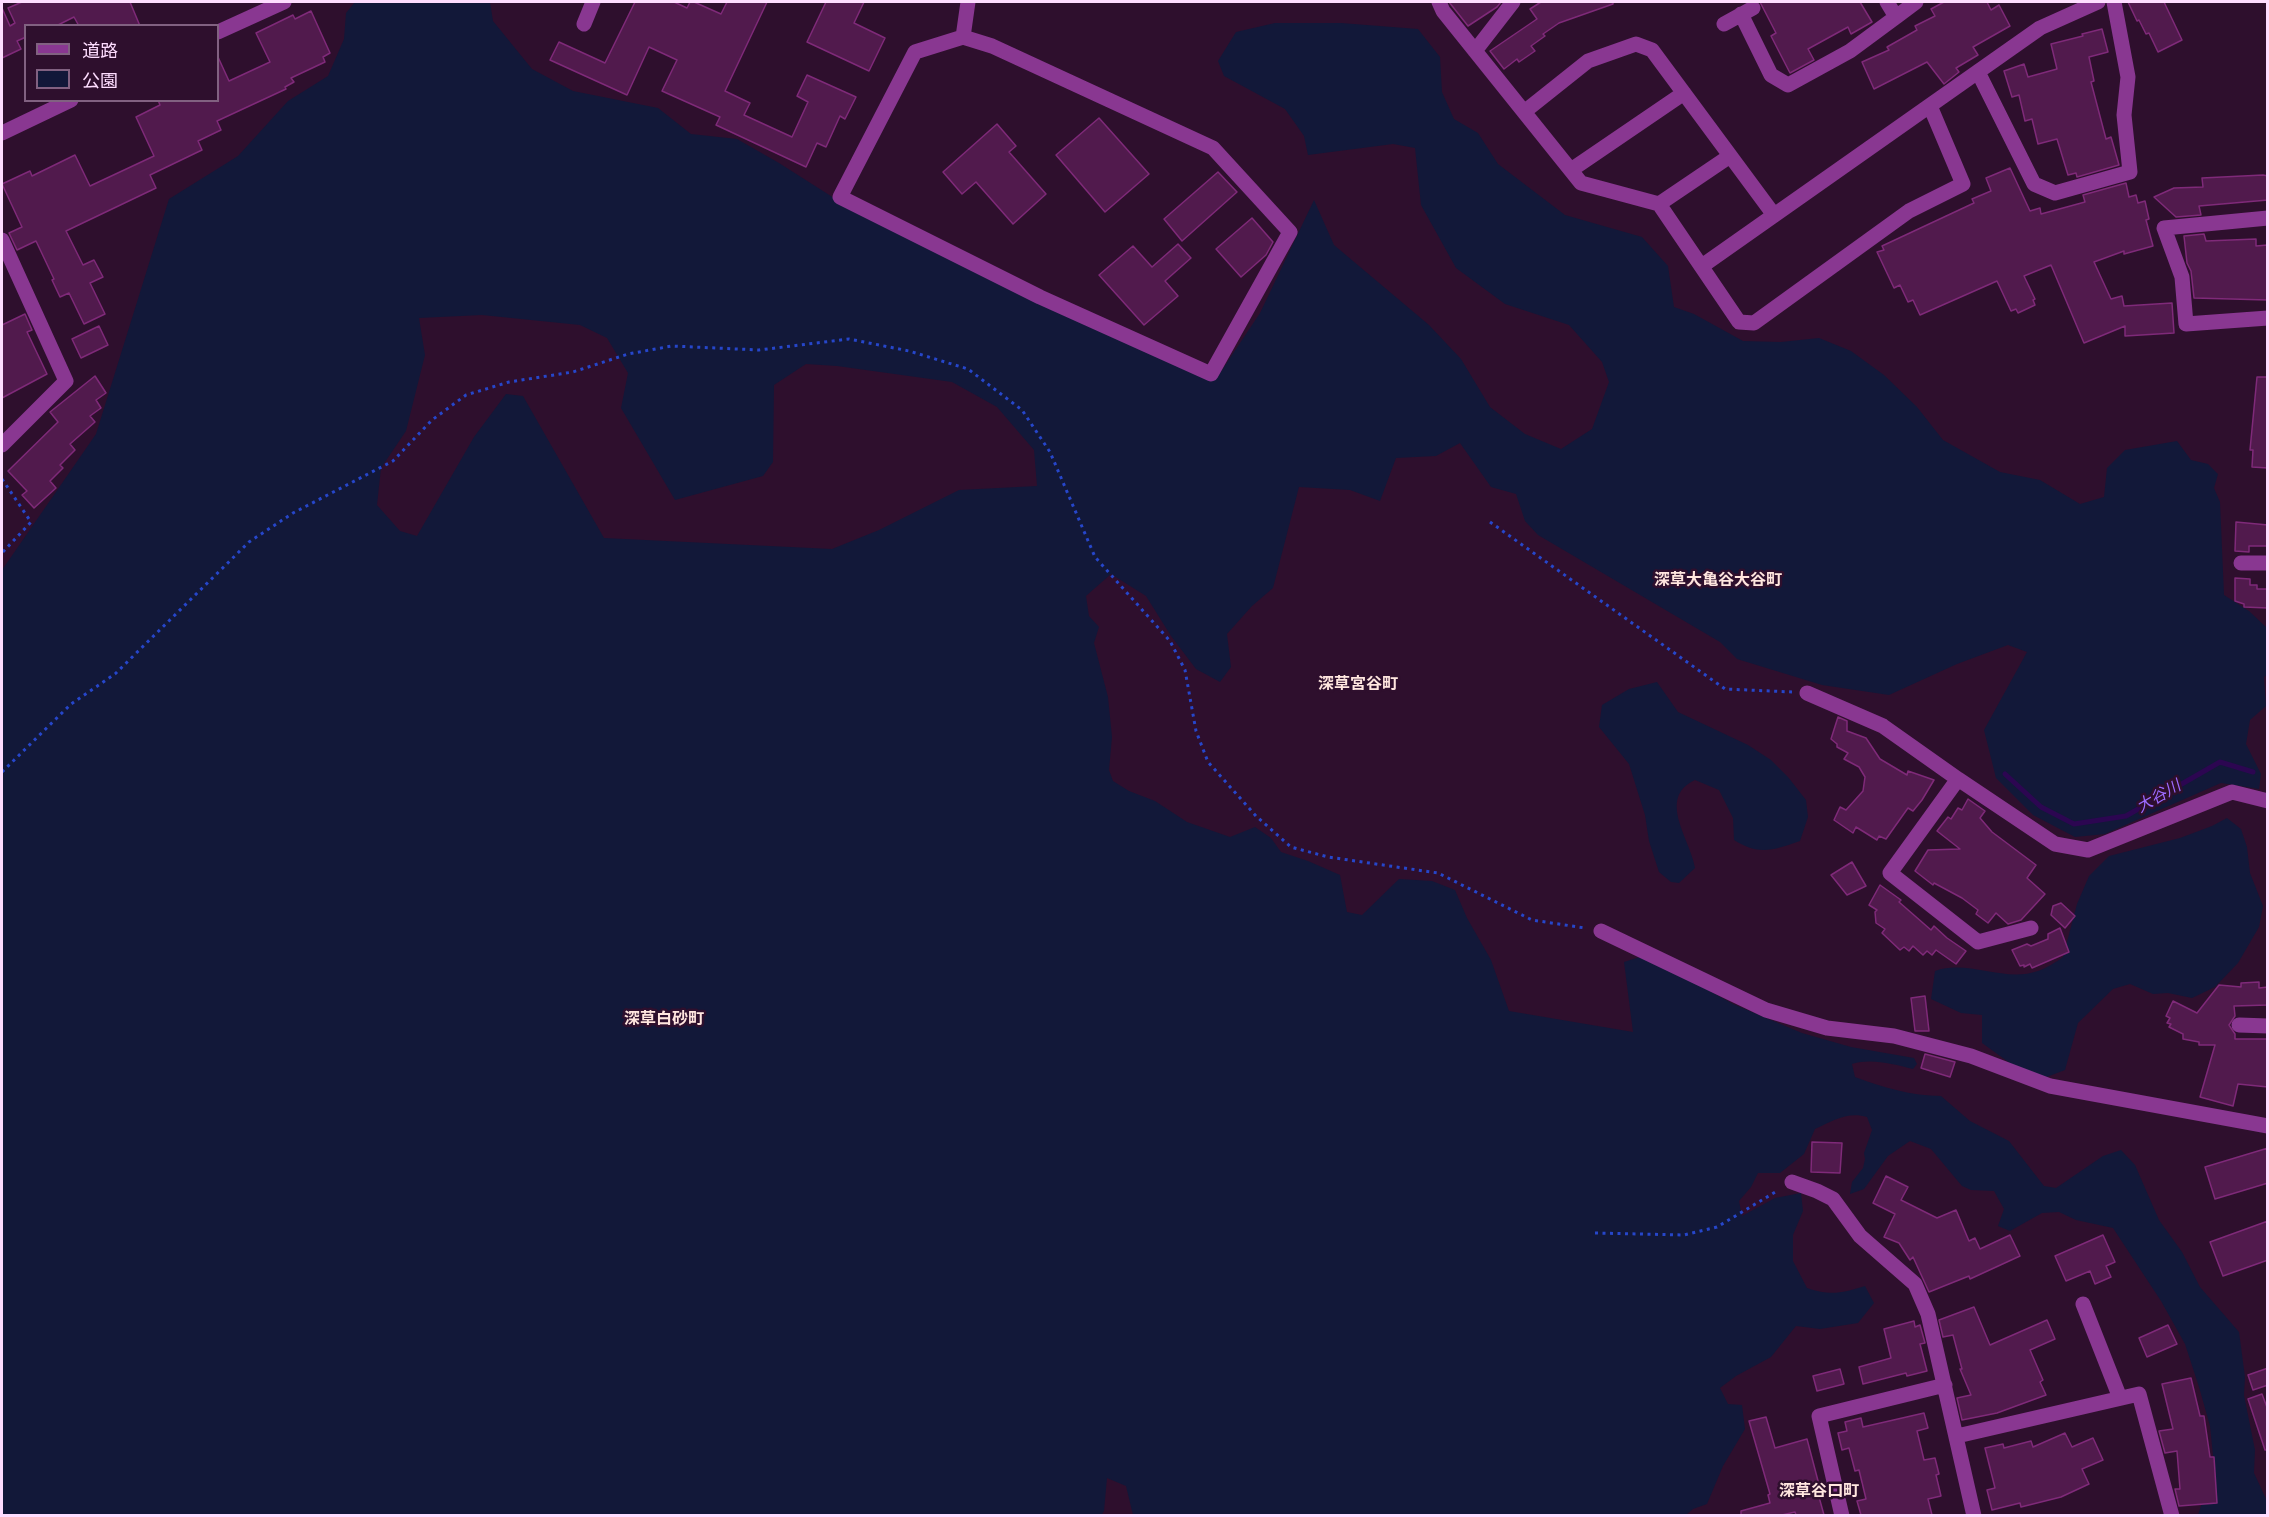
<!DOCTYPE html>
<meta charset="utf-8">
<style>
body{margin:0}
#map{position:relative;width:2269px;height:1517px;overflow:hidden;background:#2e0f2d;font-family:"DM Sans","Noto Sans JP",sans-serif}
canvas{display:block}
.frame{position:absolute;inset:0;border:3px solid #feddff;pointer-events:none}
.legend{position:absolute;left:24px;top:24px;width:195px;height:78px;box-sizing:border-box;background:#2e0f2d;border:2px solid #816181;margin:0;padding:8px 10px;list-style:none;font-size:18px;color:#feddff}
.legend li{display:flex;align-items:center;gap:12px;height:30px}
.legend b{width:30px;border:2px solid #816181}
</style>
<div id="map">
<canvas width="2269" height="1517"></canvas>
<div class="frame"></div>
<ul class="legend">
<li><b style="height:8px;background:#893791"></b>道路</li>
<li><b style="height:16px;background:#121839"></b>公園</li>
</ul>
</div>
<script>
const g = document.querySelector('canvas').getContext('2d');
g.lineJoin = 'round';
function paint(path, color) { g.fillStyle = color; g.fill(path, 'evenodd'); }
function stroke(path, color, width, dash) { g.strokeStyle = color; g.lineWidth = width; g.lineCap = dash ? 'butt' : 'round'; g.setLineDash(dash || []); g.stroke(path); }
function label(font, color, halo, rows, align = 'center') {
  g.font = font + ' "DM Sans","Noto Sans JP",sans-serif'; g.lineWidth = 5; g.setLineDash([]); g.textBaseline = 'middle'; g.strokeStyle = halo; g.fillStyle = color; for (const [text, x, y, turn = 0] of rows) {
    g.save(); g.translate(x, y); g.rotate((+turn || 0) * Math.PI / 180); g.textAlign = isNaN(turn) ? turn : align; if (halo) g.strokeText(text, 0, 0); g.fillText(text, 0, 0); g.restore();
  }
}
paint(new Path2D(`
 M355 2H490L493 21 532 69 573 91 658 108 691 134 737 139 779 163 834 198 1216 379 1260 313 1314 200 1334 245 1429 325 1461 359 1490 407 1525 434 1561 449 1592 429 1609 382 1602 362 1569 325 1505 304 1456 268 1421 205 1415 148 1393 144 1308 155 1304 136 1285 109 1224 76 1218 61 1236 32 1275 23H1341L1418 29 1440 57 1442 92 1454 119 1478 133 1498 164 1565 215 1642 237 1668 266 1674 307 1694 314 1743 341 1781 342 1819 338 1851 351 1884 375 1917 407 1943 440 2000 472 2040 480 2080 504 2104 497 2107 468 2125 450 2177 441 2191 460 2208 464 2218 474 2214 488 2220 502 2224 595 2249 611 2267 628V675L2264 677 2266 706 2250 720 2246 744 2261 774 2259 789 2221 783 2105 834 2075 837 2033 815 1996 778 1984 730 2027 652 2008 645 1957 664 1889 695 1822 685 1737 659 1720 642 1538 535 1525 521 1516 494 1491 487 1460 443 1436 456 1396 458 1380 501 1350 490 1299 487 1273 588 1252 606 1227 634 1231 667 1220 682 1196 669 1171 636 1146 596 1111 574 1086 596 1089 616 1099 627 1094 643 1108 697 1112 737 1109 770 1113 781 1129 791 1155 801 1187 822 1230 837 1255 827 1271 838 1281 852 1308 861 1340 875 1347 912 1362 915 1399 879 1432 881 1455 890 1467 918 1491 960 1509 1011 1633 1032 1624 962 1646 955 1733 1004 1802 1033 1851 1047 1914 1058 1917 1064 1913 1069C1893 1064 1871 1058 1852 1064L1855 1077C1882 1087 1912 1096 1941 1096L1970 1121 2009 1141 2044 1186 2056 1188 2103 1156 2121 1150 2135 1165 2159 1220 2182 1252 2200 1287 2239 1332 2245 1377 2244 1395 2255 1450 2254 1473 2267 1501V1515H2198L2214 1465 2210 1426 2199 1387 2185 1344 2161 1301 2113 1228 2076 1220 2059 1212 2042 1213 2010 1231 1998 1226 2004 1209 1994 1191 1971 1190 1962 1186 1931 1149 1910 1141 1888 1156 1864 1189 1850 1194 1852 1182 1863 1168 1865 1159 1864 1153 1872 1130 1867 1117C1848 1111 1832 1121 1815 1129L1804 1154 1780 1173H1758L1751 1187 1739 1201 1742 1216 1775 1198 1801 1193 1803 1211 1793 1235V1261L1807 1288C1831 1296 1842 1293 1865 1286L1874 1303 1858 1323 1820 1329 1796 1326 1771 1357 1736 1376 1720 1388 1728 1404 1742 1405 1745 1429 1723 1466 1707 1504 1693 1509 1686 1515H1133L1126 1486 1107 1478 1104 1511 1101 1516H2V570L96 434 169 199 238 156 288 101 328 76 344 39 346 13ZM482 315 580 325 607 338 628 373 621 408 675 500 763 476 773 462 774 385 806 364 837 366 952 382 997 407 1034 450 1037 486 959 490 879 530 832 549 604 538 523 396 506 394 474 437 417 536 400 531 377 505 381 468 406 431 425 355 419 318Z
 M1657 682 1678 712 1748 745 1771 760 1788 777 1806 800 1808 817 1800 841C1774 850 1759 856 1734 840L1733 818 1719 790 1695 780C1656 798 1691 840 1695 868L1679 883 1671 882 1659 872 1649 841 1645 815 1629 764 1599 727 1602 705 1629 689Z
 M2227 818 2241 829 2247 847 2250 873 2263 906 2259 927 2238 963 2215 987 2192 998 2168 993 2153 994 2130 984 2113 989 2078 1023 2065 1070 2044 1078 2014 1066 1982 1043V1015L1961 1013 1931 999 1935 971C1968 959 2004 983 2038 971 2047 968 2056 962 2063 957L2077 904 2089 876 2109 856 2180 838 2212 826Z`), '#121839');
stroke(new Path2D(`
 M2005 774 2041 807 2074 824 2126 816 2220 762 2253 772`), '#2c0651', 5);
const building = new Path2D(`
 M22 2H130L140 26H79L74 17 56 26H26V37L17 41 21 49 2 58V8L10 26 15 23 8 8Z
 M635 2H674L687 8 690 2H694L721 14 727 2H767L725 91 750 103 744 115 792 137 808 102 797 96 807 75 856 97 845 119 840 116 826 147 817 143 806 167 716 125 720 117 662 91 677 60 649 47 627 95 550 60 559 42 605 63Z
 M826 2H864L854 23 885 38 869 71 807 42Z
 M1449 2H1501L1497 7 1468 26Z
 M1541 2H1613V4L1559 23 1543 34 1545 36 1531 46 1535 51 1519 62 1517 59 1504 69 1490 51 1537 19 1530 9Z
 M1760 2H1860L1872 22 1851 34 1848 27 1808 49 1814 60 1790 73 1771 36 1776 33Z
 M1944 2H1987L1991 10 1999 5 2010 26 1973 47 1978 55 1956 68 1959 72 1944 84 1927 62 1874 89 1862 62 1889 50 1887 47 1917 30 1915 26 1935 16 1931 9Z
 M2128 2H2164L2182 40 2158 52 2149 33 2146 34 2139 20 2137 21Z
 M311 11 330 53 323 57 325 62 291 78 294 82 285 87 286 89 217 121 221 130 198 141 202 150 150 175 156 188 66 231 83 265 94 260 103 277 90 283 105 314 84 324 69 293 60 297 52 280 54 279 36 241 17 250 9 233 22 227 2 184 30 171 32 176 75 155 90 186 154 156 136 117 160 105 158 100H218V57L229 81 270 62 256 33 293 15 295 19Z
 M2102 29 2108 52 2089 57 2094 81 2091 82 2106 139 2111 137 2119 165 2077 177 2076 173 2068 175 2057 139 2038 144 2032 119 2025 121 2019 95 2012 97 2004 71 2024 64 2028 77 2057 69 2051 44 2083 36 2082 34Z
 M1099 118 1149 174 1105 212 1056 155Z
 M997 124 1016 146 1009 152 1046 194 1013 224 976 182 962 194 943 172Z
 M2010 168 2030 211 2040 208 2041 214 2085 202 2083 195 2126 183 2129 197 2136 195 2138 203 2145 201 2149 219 2146 220 2153 246 2124 254V251L2094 262 2111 299 2122 296 2124 306 2172 303 2174 333 2125 336V326L2084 343 2051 265 2024 276 2035 299 2033 300 2035 305 2018 313 2016 309 2011 311 1997 281 1920 315 1913 300 1908 302 1900 285 1894 288 1877 252 1884 250 1882 246 1974 203 1972 199 1991 191 1986 178Z
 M1218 172 1237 192 1182 241 1164 219Z
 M2263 175 2268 176V200L2199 206 2201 215 2176 217 2154 197 2174 188 2203 187 2202 178Z
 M1252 218 1273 242 1266 255 1241 277 1216 249Z
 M2204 234 2206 241 2256 239V246L2268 245V300L2194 298 2191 271 2187 263 2184 236Z
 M1178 244 1191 258 1165 281 1178 296 1144 325 1099 275 1133 246 1152 267Z
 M25 314 32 330 27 332 47 374 2 398V325Z
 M99 326 108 345 81 358 72 339Z
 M95 376 106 393 96 400 101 408 90 416 95 422 70 444 75 450 60 465 63 468 50 481 56 488 34 508 22 495 27 491 8 471 58 422 50 412Z
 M2257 377H2268V468L2252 467 2253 450H2250Z
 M2236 522 2268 525V546H2249V552L2235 551Z
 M2235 578 2250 579V585H2257V589H2268V608L2244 607V604L2235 601Z
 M1838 717 1847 721V731L1866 738 1880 759 1907 775 1908 771 1934 780 1922 800 1913 811 1908 808 1886 839 1879 836 1877 840 1856 827 1853 833 1834 820 1840 807 1846 810 1863 791 1865 777 1859 767 1844 759 1848 753 1837 747V744L1831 739Z
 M1968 799 1985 811 1980 818 1992 832 2036 865 2027 878 2045 894 2021 920 2008 924 1996 913 1988 923 1976 914 1978 910 1962 898 1934 883 1933 885 1915 871 1928 850 1960 849 1937 831 1948 817 1951 819 1958 808 1962 810Z
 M1852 862 1866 886 1847 895 1831 875Z
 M1880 885 1901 900 1899 902 1931 930 1934 926 1947 938 1966 951 1956 964 1936 950 1932 955 1927 951 1923 955 1913 946 1909 951 1904 947 1900 950 1882 933 1885 929 1876 923 1875 912 1877 910 1869 905Z
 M2061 903 2075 916 2065 928 2051 915 2053 906Z
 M2060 928 2069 952 2032 968 2030 964 2024 967V965L2020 966 2012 950 2027 944 2031 946 2048 939V934Z
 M2259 982V988L2268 987V1005L2234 1006 2235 1016 2229 1025 2235 1034V1039H2268V1087L2238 1084 2233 1106 2200 1097 2215 1045H2199V1042L2183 1039V1034L2169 1027 2171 1024 2167 1023 2170 1018 2166 1016 2173 1001 2197 1013 2219 985 2241 987V983Z
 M1925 996 1929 1031H1915L1911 998Z
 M1925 1054 1955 1062 1950 1077 1921 1068Z
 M1812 1142 1842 1143 1840 1173 1811 1172Z
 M2268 1148V1183L2215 1199 2205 1167Z
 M1886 1176 1908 1187 1901 1200 1937 1218 1956 1210 1969 1241 1975 1238 1980 1249 2010 1235 2020 1256 1970 1279 1969 1276 1929 1292 1913 1257 1910 1260 1899 1243 1884 1237 1895 1214 1873 1203Z
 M2268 1221V1260L2223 1276 2210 1242Z
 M2103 1235 2115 1262 2106 1266 2111 1277 2095 1284 2090 1271 2066 1281 2055 1256Z
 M1974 1307 1990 1345 2047 1320 2055 1339 2030 1350 2043 1380 2040 1382 2046 1395 1997 1413 1962 1420 1957 1398 1971 1395 1960 1369H1962L1953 1335 1943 1337 1939 1320Z
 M1914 1321 1915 1327 1920 1325 1925 1343 1920 1344 1927 1371 1907 1376 1906 1373 1863 1384 1859 1367 1891 1358 1884 1329Z
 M2168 1325 2177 1344 2147 1357 2139 1338Z
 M2268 1368V1385L2253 1390 2248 1375Z
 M1840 1369 1844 1384 1817 1391 1813 1376Z
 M2191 1378 2200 1416H2204L2210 1457H2214L2217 1503 2179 1506 2175 1489H2180L2177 1451 2165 1453 2159 1431 2173 1429 2162 1384Z
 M2262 1394 2268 1410V1450H2265L2248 1399Z
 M1924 1413 1928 1428 1917 1431 1924 1460 1935 1458 1939 1474 1936 1475 1941 1496 1928 1499 1932 1515H1861L1857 1501 1866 1499 1859 1470 1855 1471 1849 1448 1842 1450 1838 1433 1847 1431 1845 1422 1861 1418 1863 1427Z
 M1766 1417 1775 1448 1807 1439 1822 1496 1819 1497 1824 1515H1796L1795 1512 1782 1515H1741V1511L1770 1503 1768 1495 1770 1494 1749 1421Z
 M2065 1433 2072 1447 2093 1438 2103 1460 2082 1469 2089 1484 2061 1497 2021 1507 2020 1503 1992 1510 1987 1490 1995 1488 1985 1448 2003 1444 2004 1448 2031 1441 2033 1447Z`);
paint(building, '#511a4d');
stroke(building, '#7f2a79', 1.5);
stroke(new Path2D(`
 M2 479 31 522 2 553
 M1490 522 1725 689 1792 692
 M2 772 71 704 115 674 249 542 293 513 393 461 432 420 466 395 509 382 573 372 628 354 672 346 759 350 849 339 909 351 968 369 1022 410 1050 452 1095 557 1170 641 1185 670 1196 731 1208 762 1256 816 1291 847 1328 857 1438 873 1532 920 1585 928
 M1595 1233 1684 1235 1717 1227 1777 1191`), '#2646ca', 3, [3, 4.5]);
stroke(new Path2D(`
 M1439 2 1443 11 1581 183 1659 204 1739 322 1754 323 1909 211 1963 184 1930 106
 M1887 2 1896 17 1916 2
 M1741 14 1771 75 1788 85 1850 51 1896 17
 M584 24 593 2
 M1724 24 1753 8
 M218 32 284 2
 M963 37 992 46 1213 148 1290 232 1211 374 1040 297 840 197 915 52Z
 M963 37 968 2
 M1475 51 1513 2
 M1978 72 2034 184 2055 193 2130 172 2124 115 2128 77 2114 2
 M1524 112 1588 61 1636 44 1652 50 1774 215
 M2 133 71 100
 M1571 170 1684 93
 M1659 204 1730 156
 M2268 218 2164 228 2182 277 2186 324 2268 318
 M2 240 66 381 2 445
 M1702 266 2040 28 2098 2
 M2241 563H2268
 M1807 693 1883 726 1958 779
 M2031 928 1978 942 1890 873 1958 779 2055 844 2088 850 2232 792 2268 801
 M1601 931 1766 1010 1827 1028 1894 1036 1971 1056 2050 1086 2268 1126
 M2239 1025 2268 1026
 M1792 1182 1817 1191 1833 1199 1860 1236 1915 1284 1928 1314 1974 1516
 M2083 1304 2120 1398
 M1957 1436 2139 1394 2172 1516
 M1842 1516 1819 1416 1945 1385`), '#893791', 15);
label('bold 16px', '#ffe6df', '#2e0f2d', [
 ["深草大亀谷大谷町",1718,581],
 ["深草宮谷町",1358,685],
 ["深草白砂町",664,1020],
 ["深草谷口町",1819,1492]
]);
label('italic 16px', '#9c6bff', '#2e0f2d', [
 ["大谷川",2159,797,-30]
]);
</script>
